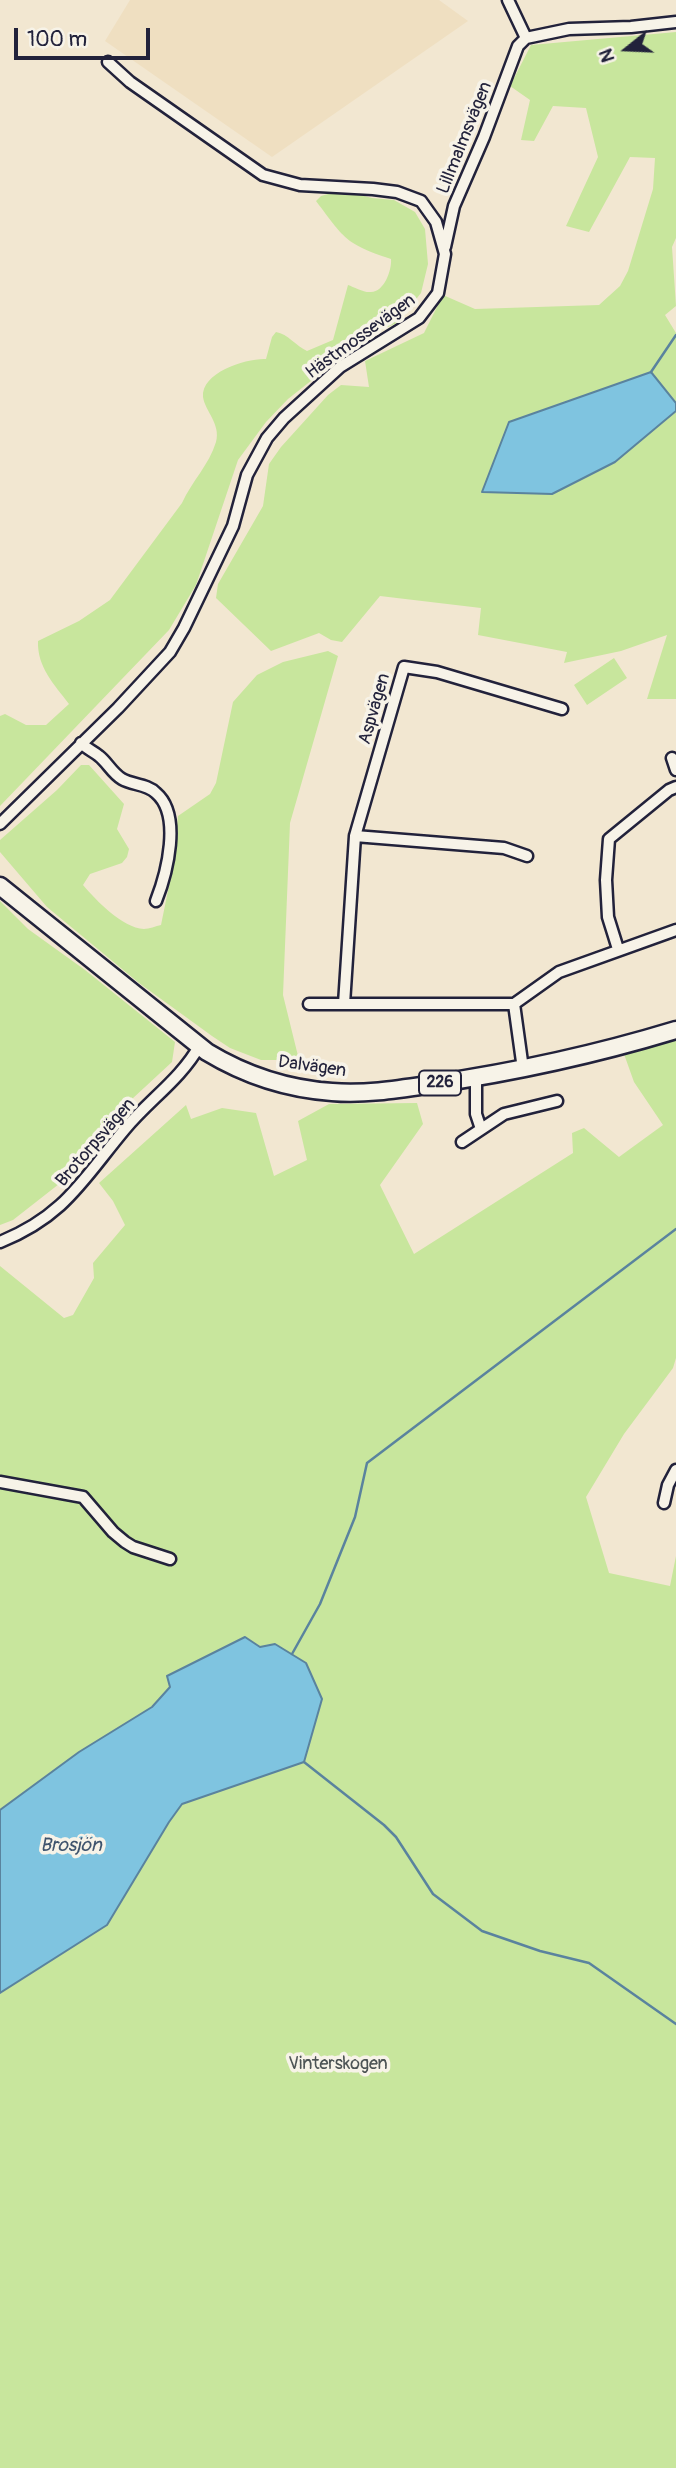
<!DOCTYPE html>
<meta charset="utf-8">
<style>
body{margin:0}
#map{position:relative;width:676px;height:2468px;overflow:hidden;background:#f2e7d1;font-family:Pangolin,sans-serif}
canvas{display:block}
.north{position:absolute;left:592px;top:14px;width:70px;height:70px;-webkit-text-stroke:5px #f7f3e8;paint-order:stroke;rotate:252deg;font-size:19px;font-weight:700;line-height:28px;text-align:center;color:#22223b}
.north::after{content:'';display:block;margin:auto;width:24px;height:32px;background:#22223b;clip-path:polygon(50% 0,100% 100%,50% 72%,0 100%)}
.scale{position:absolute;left:14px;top:28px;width:136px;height:32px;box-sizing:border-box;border:4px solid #22223b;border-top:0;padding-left:9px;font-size:21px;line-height:24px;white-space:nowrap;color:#22223b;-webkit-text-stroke:5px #f7f3e8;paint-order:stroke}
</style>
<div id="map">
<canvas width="676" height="2468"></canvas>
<div class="north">N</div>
<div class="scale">100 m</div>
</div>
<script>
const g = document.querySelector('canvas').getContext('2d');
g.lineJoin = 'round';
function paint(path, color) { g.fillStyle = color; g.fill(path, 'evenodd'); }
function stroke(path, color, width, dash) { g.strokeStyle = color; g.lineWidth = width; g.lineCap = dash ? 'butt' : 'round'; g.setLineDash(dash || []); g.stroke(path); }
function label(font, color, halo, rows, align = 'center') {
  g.font = font + ' Pangolin,sans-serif'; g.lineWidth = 7; g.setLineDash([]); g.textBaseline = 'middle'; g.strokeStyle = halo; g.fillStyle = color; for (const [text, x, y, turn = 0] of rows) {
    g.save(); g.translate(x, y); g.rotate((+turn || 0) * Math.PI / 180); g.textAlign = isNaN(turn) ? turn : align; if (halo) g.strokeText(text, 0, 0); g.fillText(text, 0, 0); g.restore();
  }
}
paint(new Path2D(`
 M130 0H439L468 21 272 157 105 41Z`), '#efdfc1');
paint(new Path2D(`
 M676 32V238L672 247 676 306 665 315 676 333V403L651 372 482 492 552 494 615 462 676 411V699H647L667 635 621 651 564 663 567 652 478 635 481 608 380 596 342 642 331 640 319 633 271 651 216 598 218 584 263 506 269 464 281 447 328 395 341 385 369 387 365 361 424 333 443 295 475 309 599 305 620 286 628 271 653 189 655 158 630 157 589 232 566 226 598 157 586 108 553 106 534 141 521 140 530 100 510 86 531 45Z
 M342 190 372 198 394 200 415 212 425 229 428 264 421 293 397 323 369 335 288 399 266 422 238 460 196 585 169 630 0 806V716L5 714 26 725H46L69 704C54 684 37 667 38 641L79 621 110 600 182 503C192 481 209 465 216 442 221 424 205 411 203 397 201 372 247 358 266 359L272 337 276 332C288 334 296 346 307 351L333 340 348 285C354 287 364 293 371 292 384 292 392 270 391 259 345 244 344 238 316 201L321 196Z
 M328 651 338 656 290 823 283 995 299 1060H261L230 1048 212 1036 139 983 47 907 0 852V840L57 790 81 765H89L124 804 117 829 129 849 127 857 122 863 90 874 83 885C96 900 122 928 144 929 149 929 156 926 161 925L173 866 178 816 210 794 216 783 233 702 257 675 283 662Z
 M614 658 627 678 587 705 574 685Z
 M0 901 28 929 85 970 175 1042 172 1062 91 1137 59 1184 13 1220 0 1225Z
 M676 1037V1358L673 1368 624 1434 586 1497 609 1573 670 1586 676 1556V2468H0V1266L64 1318 73 1315 94 1278 93 1263 125 1225 113 1201 99 1183 186 1105 191 1119 222 1108 256 1113 274 1176 307 1160 298 1121 329 1104 417 1103 423 1124 380 1185 414 1254 573 1153 572 1133 584 1128 619 1157 663 1125 634 1082 624 1054Z`), '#c8e69d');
const water = new Path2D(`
 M651 372 676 403V411L615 462 552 494 482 492 509 422Z
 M245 1637 260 1647 275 1644 306 1663 322 1699 304 1762 182 1804 169 1822 107 1925 0 1993V1810L79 1752 152 1707 170 1687 167 1676Z`);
paint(water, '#7fc4e0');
stroke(water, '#5a839e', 2);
stroke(new Path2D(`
 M651 372 676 335
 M292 1654 320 1604 355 1517 367 1463 676 1229
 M304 1762 384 1825 396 1837 433 1894 482 1931 540 1951 589 1963 676 2024`), '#5a839e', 2.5);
const minor = new Path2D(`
 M508 0 526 38
 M526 38 569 29 631 27 676 22
 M445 247 454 206 484 137 518 46 526 38
 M81 743C87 749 93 751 99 756 107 762 112 773 122 779 132 785 147 784 156 793 182 815 167 873 156 901
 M672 758 676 770
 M0 824 118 708 170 652 184 628 233 526 247 475 267 438 284 418 340 367 419 318 438 293 445 254 436 222 421 201 397 192 373 189 300 185 263 175 130 82 108 62
 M355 836 504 848 527 856
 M618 949 608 917 606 880 609 839 669 790 676 787
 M309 1004H514
 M344 1004 355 836 404 667 437 672 562 709
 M523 1069 514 1004 559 972 676 930
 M476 1078V1114L481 1129
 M462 1142 504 1114 557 1101
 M0 1242C65 1216 83 1179 125 1129 150 1099 180 1080 200 1045
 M0 1482 83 1497 113 1532 125 1542 133 1547 170 1559
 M664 1503 668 1485 676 1470`);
const primary = new Path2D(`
 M0 886 207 1052C245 1075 288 1089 332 1092 365 1095 400 1089 433 1084 515 1072 597 1054 676 1030`);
stroke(minor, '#22223b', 15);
stroke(primary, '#22223b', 21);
stroke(minor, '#f7f3e8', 10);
stroke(primary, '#f7f3e8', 16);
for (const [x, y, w] of [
 [440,1083,42]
]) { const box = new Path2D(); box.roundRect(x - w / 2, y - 12.5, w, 25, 5); g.fillStyle = '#f7f3e8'; g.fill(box); stroke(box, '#22223b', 2); }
label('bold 16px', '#22223b', null, [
 ["226",440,1083]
]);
label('18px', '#22223b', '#f7f3e8', [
 ["Lillmalmsvägen",465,138,-68],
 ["Hästmossevägen",361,337,-36],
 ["Aspvägen",375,709,-74],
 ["Dalvägen",312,1067,8],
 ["Brotorpsvägen",96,1143,-49]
]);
label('18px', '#4c5354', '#f7f3e8', [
 ["Vinterskogen",338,2064]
]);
label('italic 19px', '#3e536d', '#f7f3e8', [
 ["Brosjön",71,1846]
]);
</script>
